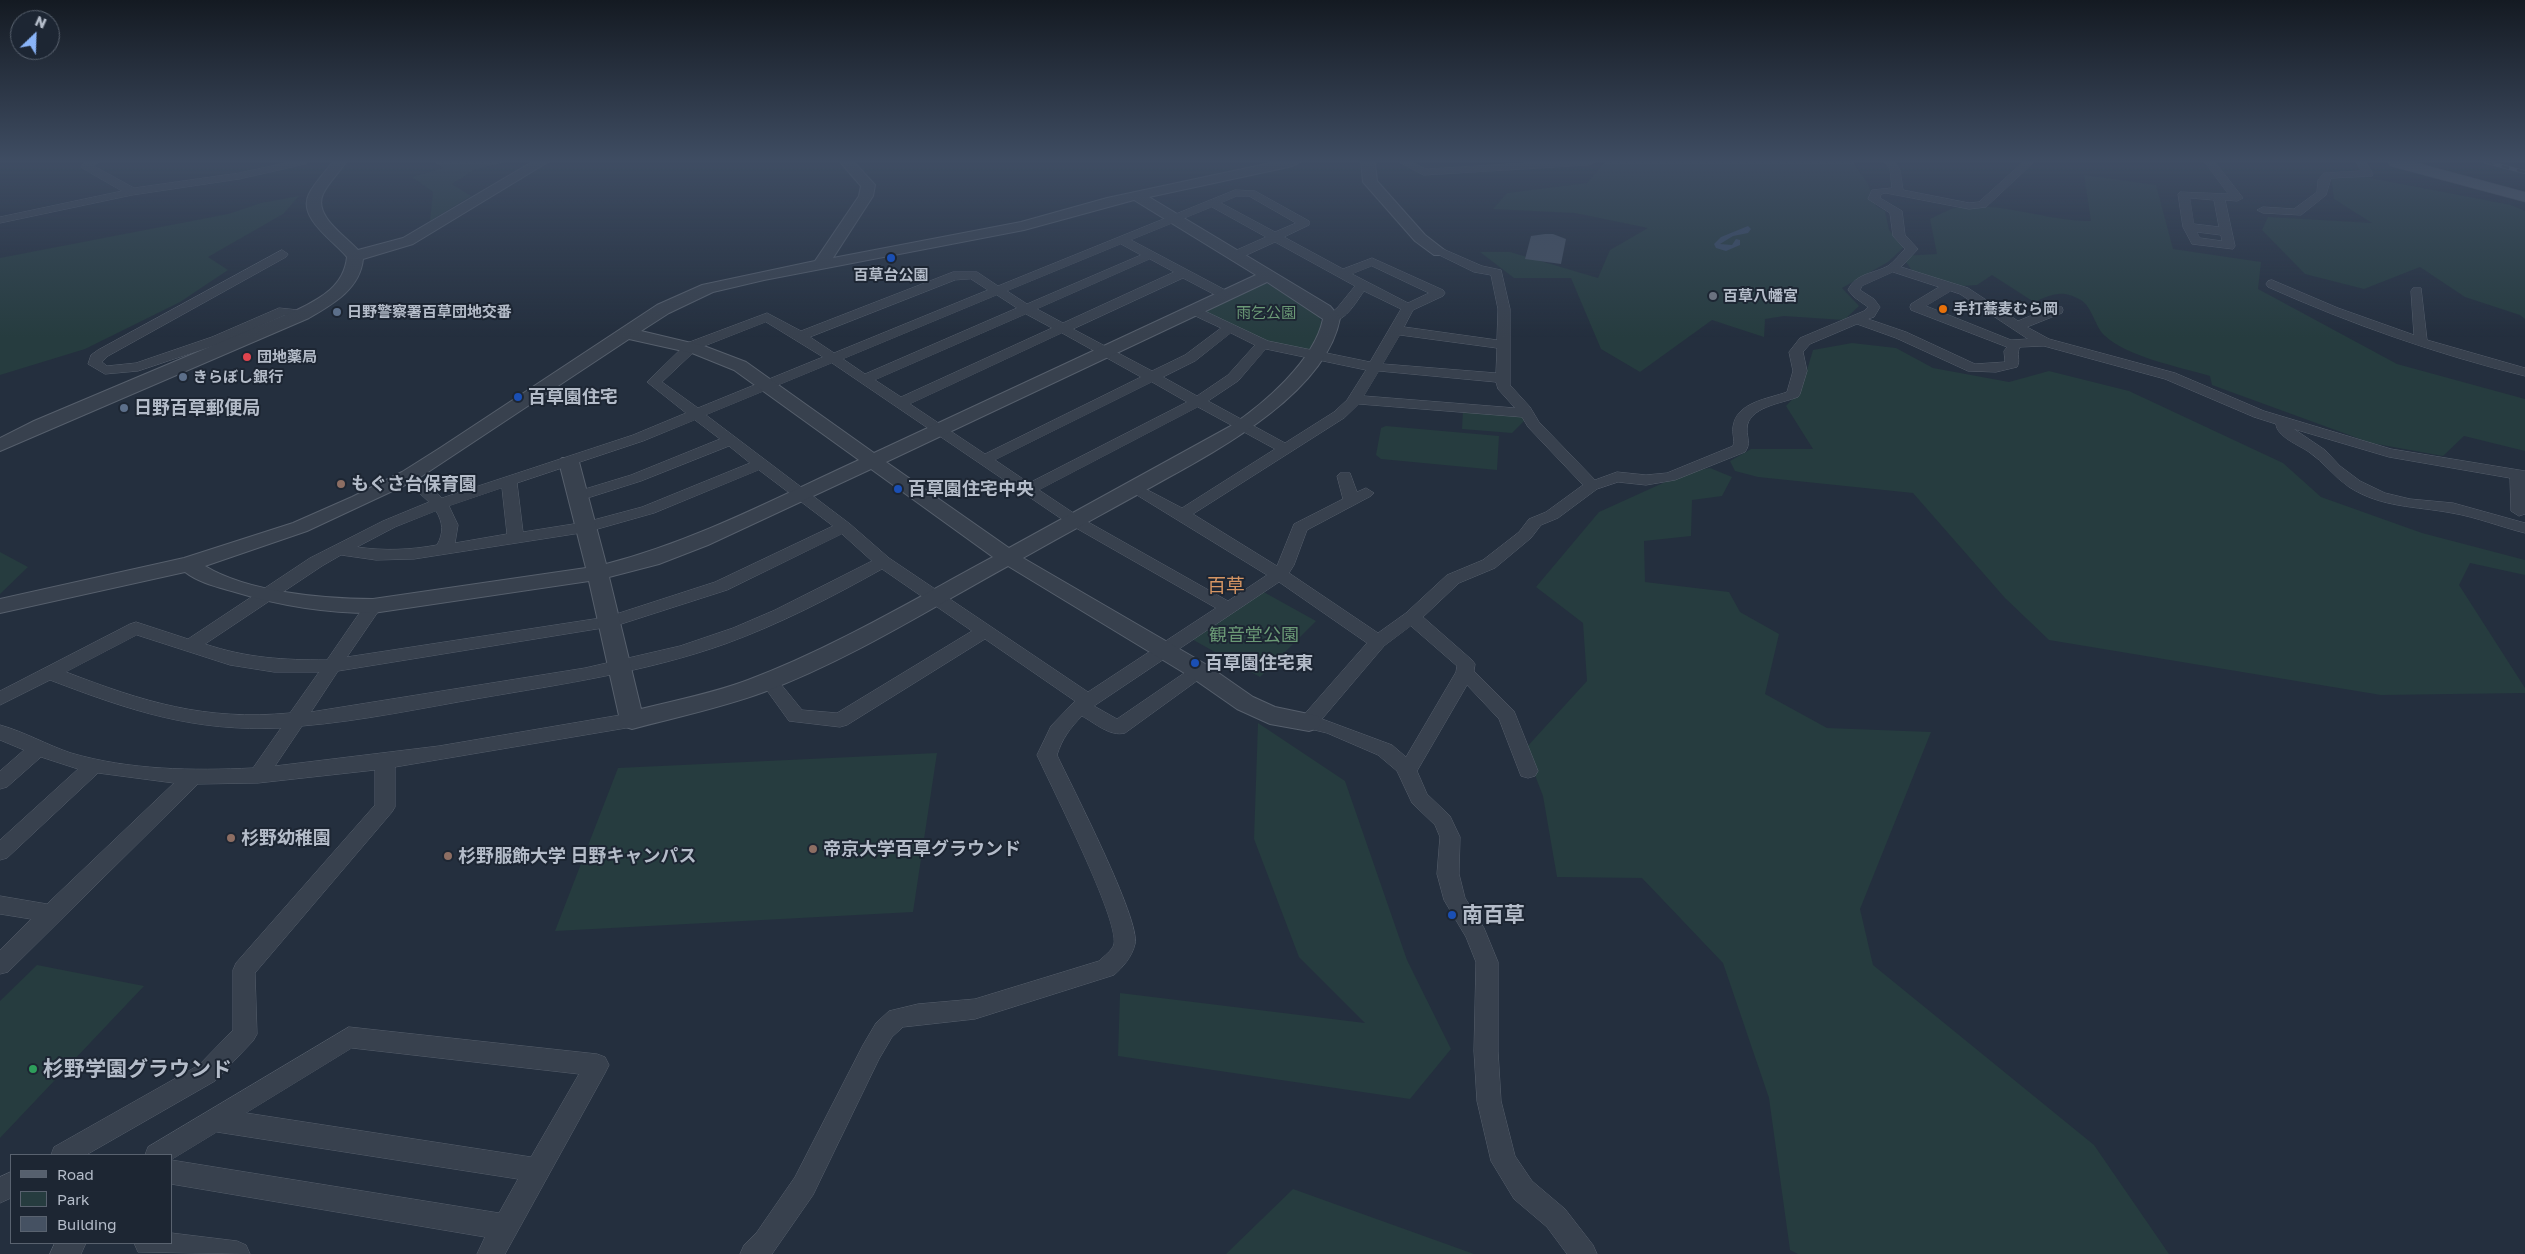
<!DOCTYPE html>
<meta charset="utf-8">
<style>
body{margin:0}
#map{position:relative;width:2525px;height:1254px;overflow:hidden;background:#242f3e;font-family:"Golos Text",sans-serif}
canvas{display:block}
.legend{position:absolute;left:10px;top:1154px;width:162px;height:90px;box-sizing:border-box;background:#1d2633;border:1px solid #59626f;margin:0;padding:6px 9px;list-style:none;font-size:15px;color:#b4bcc9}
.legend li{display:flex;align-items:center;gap:10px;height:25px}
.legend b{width:25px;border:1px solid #59626f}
.north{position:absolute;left:10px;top:10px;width:50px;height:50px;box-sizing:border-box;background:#1d2633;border:1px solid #59626f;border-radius:50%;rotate:24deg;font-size:14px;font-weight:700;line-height:20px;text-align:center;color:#b4bcc9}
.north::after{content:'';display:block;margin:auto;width:18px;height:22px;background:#8ab4f8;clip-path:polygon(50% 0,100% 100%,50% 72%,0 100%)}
</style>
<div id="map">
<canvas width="2525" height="1254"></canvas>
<ul class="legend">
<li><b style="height:6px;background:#56606e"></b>Road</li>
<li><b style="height:14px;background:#263c3f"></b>Park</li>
<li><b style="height:14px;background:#455162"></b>Building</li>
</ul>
<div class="north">N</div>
</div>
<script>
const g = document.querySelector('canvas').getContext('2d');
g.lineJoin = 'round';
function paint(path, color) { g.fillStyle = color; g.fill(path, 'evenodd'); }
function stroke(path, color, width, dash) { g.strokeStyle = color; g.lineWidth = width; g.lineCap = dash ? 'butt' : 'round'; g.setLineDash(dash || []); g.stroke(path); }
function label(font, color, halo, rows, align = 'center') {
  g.font = font + ' "Golos Text","Noto Sans JP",sans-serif'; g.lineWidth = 4; g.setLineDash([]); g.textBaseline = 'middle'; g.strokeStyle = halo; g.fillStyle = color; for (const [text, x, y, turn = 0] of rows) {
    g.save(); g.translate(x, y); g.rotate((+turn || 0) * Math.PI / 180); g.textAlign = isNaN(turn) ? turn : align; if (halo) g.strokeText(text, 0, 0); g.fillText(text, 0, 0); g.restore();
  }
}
paint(new Path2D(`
 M433 162H506L474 170 452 184 471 196 430 221 433 192 412 177 443 168Z
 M1605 162H1853L1868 184 1876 206 1885 211 1889 230 1904 247 1888 262 1842 288 1859 306 1844 320 1784 316 1765 319 1764 337 1712 320 1640 372 1601 349 1571 278H1514L1480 252H1510L1598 278 1610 250 1648 228 1575 213 1493 209 1507 193 1587 183Z
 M2084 175 2156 185 2173 249 2261 262 2258 289 2397 364 2525 399V451L2464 436 2443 456 2371 443 2212 385 2210 376C2180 367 2127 357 2104 335 2095 326 2092 307 2081 300 2062 289 2052 294 2034 302L1992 275 1977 285 1962 286 1913 272 1902 256 1937 254 1930 219C1939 215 1950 208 1959 207 2004 202 2047 221 2091 221Z
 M2360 176 2511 205 2525 211V319L2520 315 2465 297 2420 267 2364 289 2305 274 2262 230 2268 217 2372 223 2334 199 2331 178Z
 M299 196 283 214 208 257 228 270 180 302 85 349 0 375V258L228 214 261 203Z
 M1262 284H1268L1317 314C1328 327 1317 337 1309 350L1269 343 1206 313 1207 309Z
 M1852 343 1896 348 1933 368 2009 382 2049 371 2129 391 2283 463 2321 497 2422 533 2525 560V575L2470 563 2459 585 2525 688V693L2381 695 2049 640 2005 598 1913 493 1758 477 1735 471 1730 461 1751 449H1813L1786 406 1801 390 1813 350Z
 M1463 410 1522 417 1524 421 1512 433 1462 429Z
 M1386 426 1499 436 1497 470 1381 459 1376 455 1381 428Z
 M1710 468 1732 477 1722 496 1692 500 1691 536 1644 541 1645 582 1729 592 1740 612 1779 634 1765 694 1827 728 1931 732 1860 909 1873 965 2094 1145 2169 1254H1798L1790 1250 1769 1098 1723 963 1642 878 1557 877 1543 796 1525 749 1587 681 1583 623 1536 587 1599 512 1685 473Z
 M0 552 28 567 0 594Z
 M1260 590 1316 621 1260 677 1188 637Z
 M1258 723 1345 781 1407 960 1451 1049 1410 1099 1118 1056 1120 993 1365 1023 1299 957 1254 839Z
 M937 753 913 912 555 931 618 768Z
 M37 965 144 986 0 1138V1001Z
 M1293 1189 1474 1254H1226Z`), '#263c3f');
paint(new Path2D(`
 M1748 226 1751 229 1748 233 1733 236 1720 244 1732 245 1736 239 1740 240V245L1726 251 1716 248 1714 244 1721 237Z`), '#394c67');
paint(new Path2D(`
 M1545 234H1553L1566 239 1561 264 1525 259 1531 236Z`), '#455162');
const minor = new Path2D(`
 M86 162H99L94 166 134 188 239 173 289 162H307L306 164 239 179 132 195 0 223V217L122 191 82 168 81 166Z
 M1399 162H1412L1426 169 1540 162H1595L1590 165 1424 175Z
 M1885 162H1895L1900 170 1903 190 1969 203 1979 202 2023 162H2034L1986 207 1969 209 1886 193 1881 194 1880 198 1902 211 1905 235 1918 249 1901 267 1968 288 2018 321 2052 307H2062L2063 310 2062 313 2027 327 2049 339 2175 373 2264 411 2391 449 2525 471V514L2519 516 2511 511 2510 478 2389 457 2294 429 2325 450 2340 466 2360 481 2385 493 2410 499 2453 503 2525 523V533C2501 527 2476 517 2452 513 2415 506 2382 508 2349 487 2334 477 2324 462 2309 452 2299 445 2277 437 2276 424L2254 417 2165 379 2044 346 2020 347C2016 353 2021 361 2017 367L1996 372 1968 371 1896 338 1857 324 1810 344 1803 352 1807 371 1800 394 1798 397C1783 403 1747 407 1747 429 1747 438 1751 444 1745 452L1675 480 1646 485 1618 482 1597 489 1558 518 1541 525 1531 538 1495 568 1459 583 1423 617 1472 660 1475 664 1474 671 1514 711 1538 771 1535 776 1528 778 1521 776 1499 719 1467 685 1417 771 1427 794 1450 816 1460 837 1459 874 1465 898 1484 928 1498 962V1051L1501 1101 1515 1156 1532 1181 1565 1209 1593 1245 1597 1254H1567L1547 1227 1514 1199 1491 1161 1477 1101 1474 1051 1476 962 1466 937 1444 900 1437 874 1440 837 1435 825 1412 803 1397 771 1378 755 1327 733 1302 727 1300 722 1302 717 1367 643 1279 582 1094 706 1117 719 1193 667 1199 665 1205 667 1208 671 1205 675 1125 733C1110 737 1095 723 1082 716 1070 728 1062 739 1057 755 1071 785 1141 920 1135 944 1132 957 1123 967 1114 975L975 1019 903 1027 892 1037 879 1059 813 1195 772 1254H740L744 1245 757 1232 795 1177 863 1045 876 1023 889 1011 918 1004 975 999 1099 961C1104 956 1112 951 1114 944 1119 919 1051 786 1037 755L1051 726 1075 701 985 639 847 725 840 727 789 721 763 685 760 681 763 677 769 675 775 677 802 710 837 713 972 631 882 569C832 597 780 624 725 644 646 672 563 684 481 698 422 708 362 721 302 726L275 766 439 746 632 713 639 715 641 720 639 725 632 727 395 767V807L392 812 255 973 257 1034 253 1041 215 1081 86 1155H51L54 1147 199 1065 233 1030V970L236 963 375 805V770L258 783 198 784 8 972 0 974V950L31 919 0 914V896L47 904 174 783 98 773 7 858 0 860V840L78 769 41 757 7 787 0 789V771L24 750 0 740V725C25 732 47 745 71 753 129 770 193 771 253 768L281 728C194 732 131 711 50 680L0 705V691L130 624 136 622 188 639 310 558 383 521 429 502 404 479 401 476 404 473H414L442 498 633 435 686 413 647 382 687 343 767 313 801 331 953 272H977L998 286 1235 190 1255 191 1309 221V225L1284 237 1343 269 1372 258 1443 290 1445 293 1443 296 1413 310 1404 327 1497 340 1498 309 1491 275 1474 272 1433 252 1435 249H1443L1482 266 1501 270 1510 309V385L1530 407 1539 422 1595 480 1617 472 1646 475 1667 473 1733 446C1735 440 1732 433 1733 427 1736 402 1768 399 1787 392L1793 371 1789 352 1800 338 1864 311 1868 307 1854 297 1848 290C1856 273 1873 274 1888 266 1894 262 1900 254 1905 249L1893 236 1890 213 1868 199 1872 190 1892 188 1890 170ZM1237 196H1249L1296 223 1275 232 1221 203ZM1212 207 1266 237 1230 253 1228 256 1230 259H1238L1275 242 1355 286 1338 307 1326 318 1327 321C1344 325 1356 302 1364 291L1401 309 1370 362 1268 341 1194 306 1188 310 1189 313 1221 328 1185 355 1152 371 1073 329 1183 278 1221 298H1229L1231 295 1229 292 1131 240ZM1121 244 1141 255 1027 304 1007 291ZM1150 259 1174 272 1063 323 1037 309ZM1372 266 1429 293 1408 303 1352 274ZM1893 272 1939 287 1911 304 1910 307 1911 310 2007 347 2004 351 2005 362 1975 364 1906 332 1868 319 1874 317 1880 307 1874 299 1860 290 1862 286ZM971 279 988 290 834 353 810 337 955 280ZM1951 291 1960 294 2028 339 2011 340 1926 306ZM997 295 1017 308 865 374 843 359ZM1026 314 1052 328 901 397 875 380ZM766 322 823 357 698 408 662 382 697 349ZM1062 333 1141 377 985 454 910 404ZM1231 333 1255 345 1228 375 1197 396 1163 377 1195 361ZM1400 335 1497 348 1496 373 1383 364ZM1266 349 1366 370 1347 400 1334 412 1285 443 1208 401 1238 381ZM832 363 1069 524 1216 608 1088 692 889 558 850 524 706 415ZM1379 371 1496 382 1498 389 1515 408 1364 396ZM1152 382 1187 402 1029 483 995 460ZM1359 404 1522 417 1528 427 1583 485 1546 512 1529 519 1519 532 1483 560 1447 575 1406 613 1378 633 1289 573 1294 565 1307 530 1371 496 1374 493 1366 488 1357 492 1350 473H1340L1337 476 1343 499 1294 524 1277 566 1193 514 1344 418ZM1198 407 1275 449 1182 508 1140 486 1135 484 1127 489 1267 575 1228 601 1081 518 1039 490ZM695 420 720 439 631 475 572 493 570 496 578 501 641 481 729 446 750 463 642 507 586 522 523 532 517 483 643 441ZM759 470 833 526 715 582 607 617 347 657 382 606 379 602H367L327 660C283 660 247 658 205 644L322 566 341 555 376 560 414 559 587 532 654 513ZM502 488 507 534 455 543 458 525 449 506ZM436 511C443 522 444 533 437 545 410 550 384 551 357 547L395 527ZM842 534 872 561 775 610 733 628 680 646 585 668 311 712 338 671 615 626 727 590ZM1411 626 1457 666 1456 672 1406 757 1392 745 1322 719 1384 646ZM137 635 230 665 274 672H319L290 713C205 721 144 702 66 672Z
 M2205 162H2215L2243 198 2237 201 2225 200 2235 246 2233 249 2192 244 2183 227 2178 194 2180 192 2228 194ZM2190 198 2214 200 2219 227 2194 224ZM2197 232 2221 235 2222 241 2200 238Z
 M2356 162H2366L2373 174 2372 176 2331 178 2326 195 2301 215 2263 213 2257 210 2263 207 2294 209 2317 192 2318 180 2324 173 2361 171Z
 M282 250 288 254 286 257 108 356 102 362 107 366 136 363 212 337 279 308 308 311 309 314 308 317 285 315 222 343 138 371 105 374 88 364 91 355 98 350Z
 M2272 280 2338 308 2414 335 2411 291 2413 288H2421L2427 340 2525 368V376C2436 354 2351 324 2268 287L2266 284 2268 281Z
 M349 1027 597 1054 605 1057 609 1065 605 1073 505 1254H477L485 1237 171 1184V1155H145L148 1147ZM352 1048 579 1074 531 1157 246 1113ZM217 1132 518 1179 499 1213 171 1160Z
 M11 1172V1198L0 1203V1177Z
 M171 1233 237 1241 246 1245 250 1254 138 1252 134 1243H171Z
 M55 1243H86L81 1254H50Z`);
const tertiary = new Path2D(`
 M332 162H346C339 173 328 183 323 194 313 216 346 236 358 250L403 238 532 162H548L413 244 363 259C360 289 333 304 309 318L0 451V438L34 421 297 310C321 298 344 286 347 257 334 241 297 218 309 194 315 182 325 173 332 162Z
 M840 162H854L875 185 873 196 833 258 1021 222 1107 198 1275 162H1300L1293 166 1149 197 1330 306 1340 318C1326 394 1215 452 1153 486 1110 510 1067 533 1023 558L1207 665 1253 697 1275 707 1318 716 1321 722 1318 728 1309 731 1270 724 1237 709 1191 677 1008 566C928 610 849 660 764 692 721 708 676 717 632 729L623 726 620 720 589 581 373 613C325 613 281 606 235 592 218 587 199 583 185 572L0 613V599L184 558 293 523 352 497 402 472 440 448 657 305 702 285 815 261 859 196 861 186ZM1134 200 1256 275 874 453 746 362 704 346 641 331 669 313 713 292 764 280 1024 230ZM1267 282 1323 319C1315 360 1263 405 1229 427L1009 548 886 462ZM629 339 692 353 734 370 859 460C776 498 695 541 606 564L579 462 576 458H562L559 462 586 568 373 599C323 599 248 592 205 566L307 531 416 480ZM871 469 993 557C913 600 833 648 748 680 714 693 677 700 641 709L609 577 659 564 708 545Z
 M1361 162H1375L1377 181 1425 235 1447 252 1444 255H1434L1415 241 1363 182Z`);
const primary = new Path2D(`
 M2388 162H2414L2525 192V202L2390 166Z`);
stroke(minor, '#565f6c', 1);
stroke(tertiary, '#565f6c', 2);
stroke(primary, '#414a57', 1);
paint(minor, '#38414e');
paint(tertiary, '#38414e');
paint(primary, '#56606e');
const rail = new Path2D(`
 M2486 162 2525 172`);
stroke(rail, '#5a6575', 4);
stroke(rail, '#1d2633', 2.5, [8]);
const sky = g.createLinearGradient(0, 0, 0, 337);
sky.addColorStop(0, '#141a22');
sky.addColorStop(0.48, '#3f4d63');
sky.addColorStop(1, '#3f4d6300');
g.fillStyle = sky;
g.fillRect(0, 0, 2525, 337);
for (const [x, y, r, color] of [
 [891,258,5,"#1a4fb4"],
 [1713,296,5,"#6b7280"],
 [1943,309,5,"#e8710a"],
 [337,312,5,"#5c6f8a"],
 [247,357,5,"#e0444e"],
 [183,377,5,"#5c6f8a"],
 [518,397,5,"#1a4fb4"],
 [124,408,5,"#5c6f8a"],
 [341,484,5,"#8d6e63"],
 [898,489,5,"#1a4fb4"],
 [1195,663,5,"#1a4fb4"],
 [231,838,5,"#8d6e63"],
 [813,849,5,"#8d6e63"],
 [448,856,5,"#8d6e63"],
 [1452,915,5,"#1a4fb4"],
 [33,1069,5,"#2e9e5b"]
]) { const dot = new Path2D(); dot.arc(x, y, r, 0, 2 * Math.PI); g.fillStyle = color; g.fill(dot); stroke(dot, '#1d2633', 2); }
label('bold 15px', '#b4bcc9', '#1d2633', [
 ["百草台公園",891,275,"center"],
 ["百草八幡宮",1723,296],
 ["手打蕎麦むら岡",1953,309],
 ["日野警察署百草団地交番",347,312],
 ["団地薬局",257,357],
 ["きらぼし銀行",193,377]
], 'left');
label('15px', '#6b9a76', '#1d2633', [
 ["雨乞公園",1266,313]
]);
label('bold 18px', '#b4bcc9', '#1d2633', [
 ["百草園住宅",528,397],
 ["日野百草郵便局",134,408],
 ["もぐさ台保育園",351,484],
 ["百草園住宅中央",908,489],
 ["百草園住宅東",1205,663],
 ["杉野幼稚園",241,838],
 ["帝京大学百草グラウンド",823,849],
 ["杉野服飾大学 日野キャンパス",458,856]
], 'left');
label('18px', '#6b9a76', '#1d2633', [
 ["観音堂公園",1254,635]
]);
label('19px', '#d59563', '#1d2633', [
 ["百草",1226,586]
]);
label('bold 21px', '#b4bcc9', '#1d2633', [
 ["南百草",1462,915],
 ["杉野学園グラウンド",43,1069]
], 'left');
</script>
